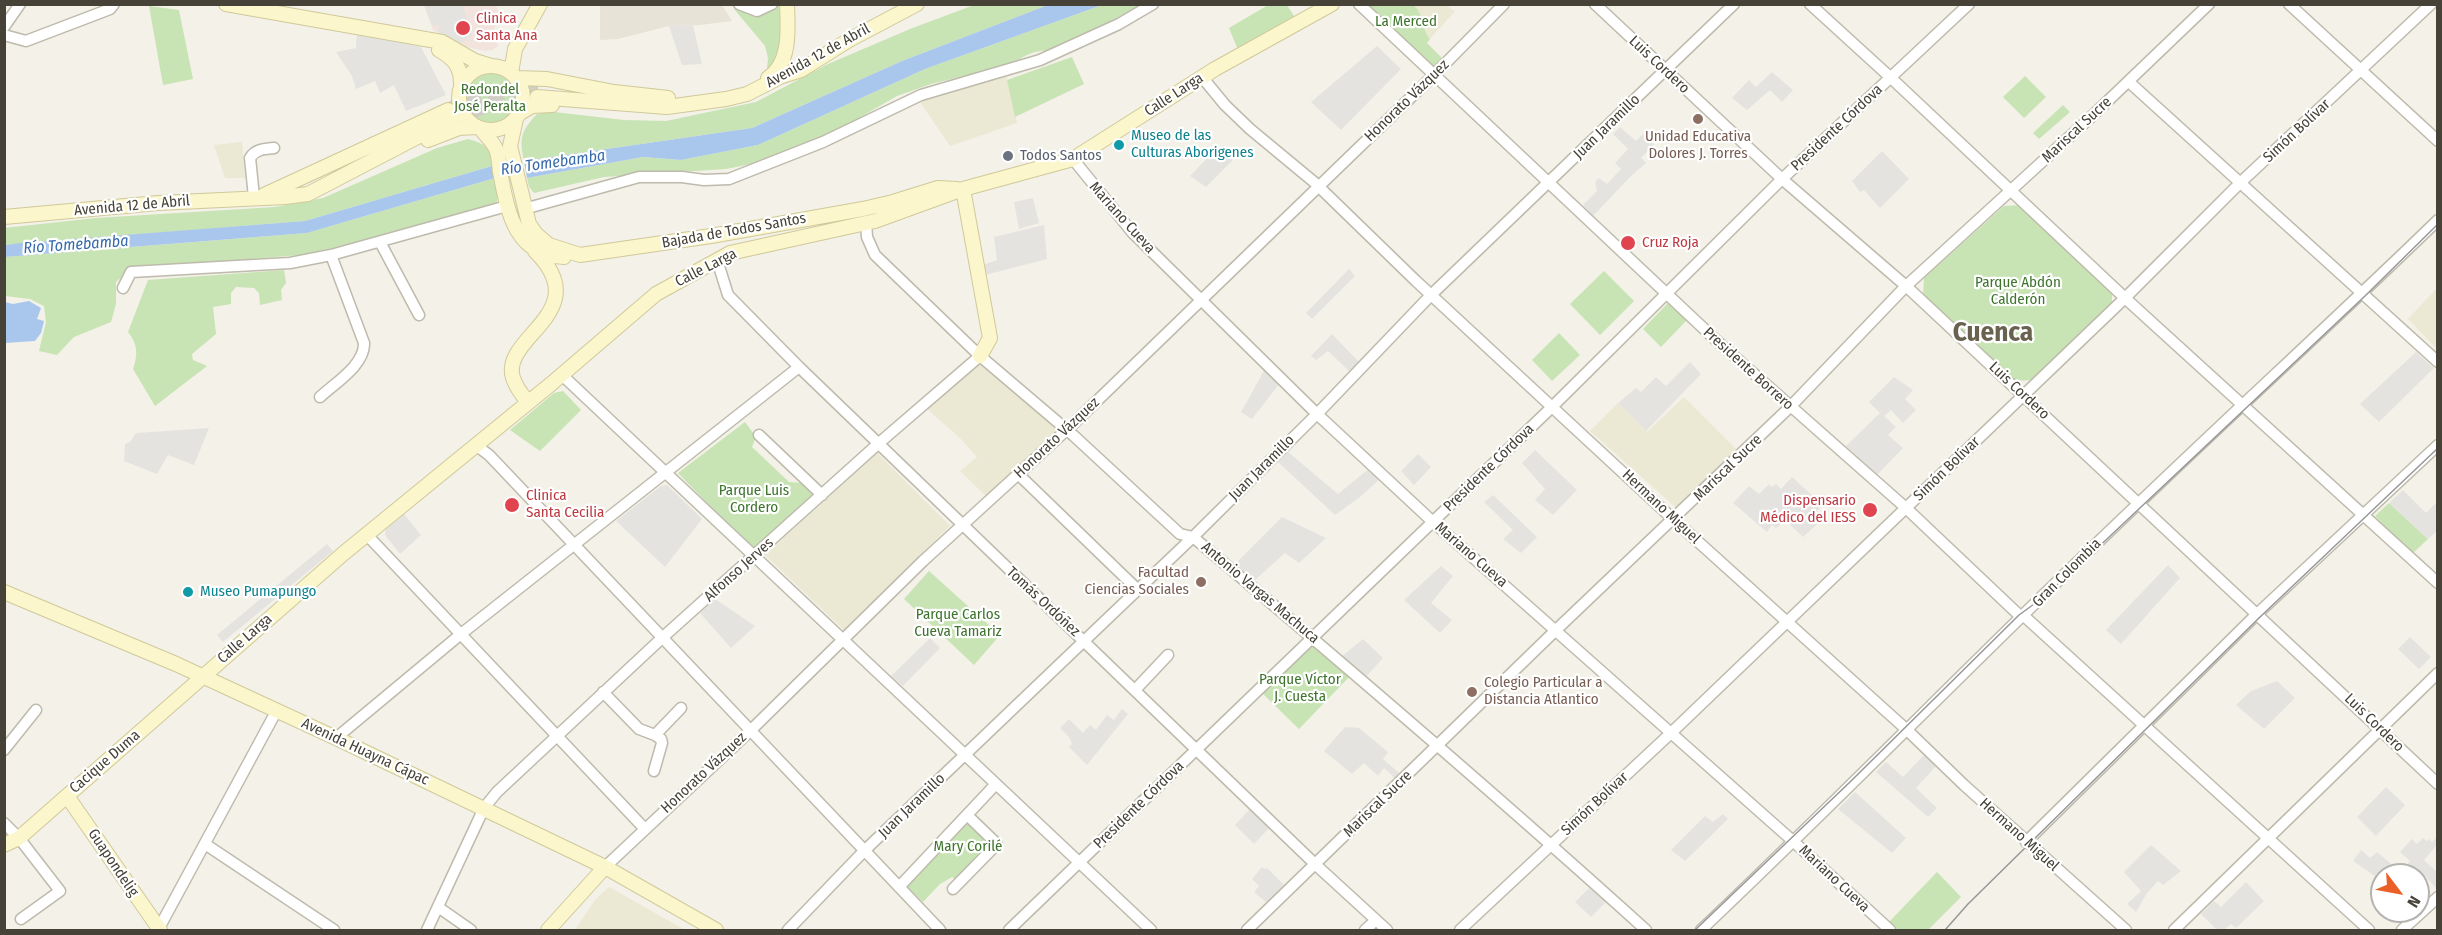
<!DOCTYPE html>
<meta charset="utf-8">
<style>
body{margin:0}
#map{position:relative;width:2442px;height:935px;overflow:hidden;background:#f3f1e8;font-family:"Fira Sans Condensed",sans-serif}
canvas{display:block}
.frame{position:absolute;inset:0;border:6px solid #464237;pointer-events:none}
.north{position:absolute;left:2370px;top:863px;width:60px;height:60px;box-sizing:border-box;background:#fff;border:2px solid #b5b3af;border-radius:50%;rotate:122deg;font-size:16px;font-weight:700;line-height:24px;text-align:center;color:#464237}
.north::after{content:'';display:block;margin:auto;width:21px;height:27px;background:#eb6027;clip-path:polygon(50% 0,100% 100%,50% 72%,0 100%)}
</style>
<div id="map">
<canvas width="2442" height="935"></canvas>
<div class="frame"></div>
<div class="north">N</div>
</div>
<script>
const g = document.querySelector('canvas').getContext('2d');
g.lineJoin = 'round';
function paint(path, color) { g.fillStyle = color; g.fill(path, 'evenodd'); }
function stroke(path, color, width, dash) { g.strokeStyle = color; g.lineWidth = width; g.lineCap = dash ? 'butt' : 'round'; g.setLineDash(dash || []); g.stroke(path); }
function label(font, color, halo, rows, align = 'center') {
  g.font = font + ' "Fira Sans Condensed",sans-serif'; g.lineWidth = 4.5; g.setLineDash([]); g.textBaseline = 'middle'; g.strokeStyle = halo; g.fillStyle = color; for (const [text, x, y, turn = 0] of rows) {
    g.save(); g.translate(x, y); g.rotate((+turn || 0) * Math.PI / 180); g.textAlign = isNaN(turn) ? turn : align; if (halo) g.strokeText(text, 0, 0); g.fillText(text, 0, 0); g.restore();
  }
}
paint(new Path2D(`
 M600 5H722L732 21 700 25 669 26 618 39 600 40Z`), '#e7e4d7');
paint(new Path2D(`
 M1412 5H1450L1448 7 1455 11 1430 39 1423 31 1424 20Z
 M1006 74 1017 123 950 146 918 99Z
 M242 142 245 178H225L214 145Z
 M2437 288V349L2408 319Z
 M981 362 1058 431 986 496 960 471 977 457 960 438 926 408Z
 M1684 397 1739 452 1680 508 1674 506 1590 431 1618 403 1647 432Z
 M877 453 950 526 844 630 765 555Z
 M609 887 685 930H575L595 900Z`), '#ebe8d3');
paint(new Path2D(`
 M424 5H496L502 24 495 26 494 32 498 46 493 50 486 51 467 47 433 30Z`), '#f3e3dd');
paint(new Path2D(`
 M779 5 782 39 776 59 767 69 768 58 765 46 734 9C755 11 761 21 779 5Z
 M974 5H1048L902 61 752 128 524 161C519 138 521 131 537 114L554 112 624 120 666 121 756 102 828 64 910 29Z
 M1102 5H1140L1093 31 1049 51C1037 49 1022 56 1013 64L931 84 897 96 836 131 766 161 726 169 604 177 534 193 529 187 527 178 643 157 681 160 758 145 925 69Z
 M1268 5H1287L1296 19 1238 50 1229 28Z
 M1359 5H1413C1426 16 1420 28 1430 39L1427 43 1443 59 1430 72Z
 M149 6 179 10 193 79 163 85Z
 M1072 57 1084 84 1015 117 1007 80Z
 M464 99a26 26 0 1 1 52 0a26 26 0 1 1-52 0Z
 M2025 76 2046 97 2024 118 2003 97Z
 M2063 105 2070 112 2039 139 2033 133Z
 M468 139C486 144 490 147 492 166L305 221 5 245 4 228 96 218 275 207 323 198 437 148Z
 M495 178 498 194 497 202 480 210 370 240 300 255 128 269V272L116 282V304L111 322 74 337 57 355 39 351 46 322 44 306 30 299 5 296V257L307 233Z
 M2023 205 2112 287V306L2033 380 2015 381 1923 297 1924 278 2004 206Z
 M284 270 286 283 281 290 282 300 260 305 259 293 254 288 236 287 231 293V304L213 307 216 334 192 354 193 360 207 366 155 406 133 369C138 355 138 344 128 332L148 280Z
 M1604 271 1634 301 1600 335 1570 304Z
 M1669 302 1687 320 1661 347 1643 329Z
 M1559 333 1580 355 1552 381 1532 360Z
 M563 391 581 410 540 451 510 430 554 393Z
 M745 422 756 437 752 447 789 482 804 483 816 494 755 548 736 533 678 473Z
 M2389 503 2428 539 2412 554 2375 516Z
 M929 571 1000 635 974 665 904 599Z
 M1312 641 1351 675 1299 729 1260 691Z
 M968 821 993 848 958 882 952 877 940 884 923 902 906 886Z
 M1937 872 1961 897 1928 930H1896L1888 923Z`), '#c8e4b4');
paint(new Path2D(`
 M424 5H463L472 36 460 43 438 32 439 25 432 26Z
 M693 25 702 64 682 65 669 26Z
 M357 32 421 47 446 95 406 111 394 85 380 93 375 81 356 89 352 76 336 52 356 48Z
 M1377 46 1401 69 1341 130 1311 102Z
 M1772 72 1793 90 1782 102 1770 90 1747 110 1732 98 1749 80 1756 87Z
 M1620 127 1636 141 1643 134 1654 145 1641 158 1646 163 1630 177 1593 216 1583 205 1597 191 1595 182 1599 178 1607 184 1621 169 1615 163 1628 149 1613 134Z
 M1217 148 1233 160 1206 187 1190 176Z
 M1882 151 1909 179 1880 208 1864 190 1860 192 1852 181Z
 M1033 198 1039 223 1019 229 1014 202Z
 M1044 225 1047 259 985 275 983 265 997 260 994 237Z
 M1349 269 1355 276 1312 319 1306 313Z
 M1332 334 1359 362 1349 371 1328 351 1316 360 1311 356Z
 M2416 352 2434 368 2379 422 2360 404Z
 M1690 362 1701 374 1646 431 1618 403 1636 388 1641 392 1656 377 1666 386Z
 M1265 369 1280 383 1252 419 1241 412Z
 M1894 377 1913 390 1905 399 1916 410 1903 423 1891 410 1884 416 1896 427 1888 435 1903 448 1877 475 1846 446 1880 413 1869 402Z
 M209 428 194 465 168 455 157 474 124 461 125 444 130 442 136 433Z
 M1535 450 1577 490 1553 515 1535 500 1545 489 1522 463Z
 M1288 452 1338 494 1371 467 1381 478 1360 497 1335 515 1278 462Z
 M1418 454 1431 467 1414 485 1401 471Z
 M1792 477 1813 496 1810 499 1820 508 1817 511 1824 518 1803 537 1785 520 1776 528 1772 525 1767 532 1733 503 1749 486 1759 494 1769 484 1772 487 1776 484 1781 489Z
 M667 485 702 519 665 567 616 521 661 486Z
 M2403 490 2426 513 2437 502V531L2428 539 2389 503Z
 M1493 495 1537 537 1521 553 1503 539 1513 530 1484 502Z
 M404 514 421 535 400 554 385 535 386 529Z
 M1282 517 1326 538 1299 563 1285 553 1255 580 1235 564Z
 M327 544 333 551 223 642 217 635Z
 M2168 565 2180 578 2121 644 2106 630Z
 M1441 566 1453 576 1431 603 1452 620 1440 633 1404 600Z
 M715 599 755 626 731 648 700 613Z
 M2410 637 2431 657 2419 669 2398 649Z
 M930 638 940 648 903 686 891 676Z
 M1363 639 1383 658 1365 678 1341 657Z
 M2277 681 2295 698 2264 729 2236 705 2251 691Z
 M1122 709 1128 714 1087 765 1069 747 1072 744 1069 737 1060 728 1069 719 1083 733 1090 725 1096 730 1107 715 1114 720Z
 M1345 727 1359 728 1388 752 1383 759 1404 777 1399 782 1384 768 1378 776 1364 763 1352 774 1324 751Z
 M1925 754 1936 766 1916 788 1937 808 1928 817 1876 772 1886 762 1903 777Z
 M2386 787 2405 805 2376 836 2357 817Z
 M1855 792 1906 838 1892 853 1838 809Z
 M1251 808 1271 826 1254 844 1235 825Z
 M1723 814 1728 819 1685 861 1671 850 1705 816 1713 822Z
 M2423 838 2427 841 2429 839 2432 842 2436 838 2437 840V845L2424 860 2437 872V889L2416 867 2408 875H2382V881L2353 861 2361 850 2370 858 2377 852 2401 872 2410 861 2400 852 2412 839 2417 844Z
 M2151 845 2181 871 2163 885 2158 881 2147 893 2136 912 2127 904 2141 891 2124 872Z
 M1262 867 1265 869 1267 868 1284 885 1267 903 1254 892 1259 886 1252 879Z
 M2246 882 2264 901 2236 928 2231 924 2224 930H2217L2201 914 2214 901 2221 907Z
 M1589 888 1606 902 1591 917 1575 902Z`), '#e5e3e0');
paint(new Path2D(`
 M1048 5H1102L925 69 758 145 681 160 643 157 527 178 524 161 752 128 902 61Z
 M492 166 495 178 307 233 5 257V245L21 243 305 221Z
 M29 301 41 308 37 319 44 321 41 333 35 341 5 343V302L13 304Z`), '#a9c7ec');
stroke(new Path2D(`
 M448 110C484 92 498 89 538 88
 M452 119C482 107 505 100 537 97`), '#d0cec5', 14, [14, 7]);
const street = new Path2D(`
 M739 4 757 11 772 4
 M1359 4 1718 342 1906 508 2019 615 2024 616 2369 930
 M1595 4 1782 179 1906 286 2438 784
 M1810 4 1890 77 2125 298 2438 583
 M2289 4 2438 141
 M4 27 20 4
 M4 35 26 41 110 9 114 4
 M1202 77 1225 105 1250 129 1314 182 1416 281 1674 520 1907 730 1964 785 2126 930
 M2129 82 2438 362
 M1073 159 1132 232 1317 414 1433 522 1794 842 1890 930
 M254 197 250 158C255 149 265 149 274 148
 M524 209 639 177H682L704 180 729 179 823 142 921 95 1040 60 1119 24 1153 4
 M866 222 867 237 875 255 980 356 1074 436 1180 534 1193 537C1346 666 1498 796 1646 930
 M380 242 419 315
 M717 260 728 295 799 367 1316 865 1387 930
 M123 288 131 272 290 263 331 255 507 206
 M562 375 1151 930
 M320 397C335 383 365 365 364 343L331 255
 M759 435 822 495
 M477 446 489 455 940 930
 M1019 475 1137 589
 M367 535 644 828
 M1135 690 1168 655
 M603 692 639 729 655 735
 M655 735 681 708
 M336 738 461 634 799 367
 M4 750 36 710
 M654 771 662 743 661 739 655 735
 M4 823 19 838 60 891 21 919
 M2026 842 2256 615 2438 445
 M205 844 334 930
 M605 867 750 731 923 561 1072 425 1434 75 1504 4
 M899 887 996 784
 M953 889 997 844 967 815
 M438 907 471 930
 M158 930 277 710
 M427 930 484 808 497 792 662 638 879 443 980 356
 M788 930 864 851 1193 537 1317 414 1431 295 1734 4
 M1009 930 1553 406 1782 179 1969 4
 M1247 930 1556 630 1790 407 1906 286 2090 118 2209 4
 M1365 930 1376 920
 M1460 930 1671 733 2125 298 2240 183 2431 4
 M1701 930C1849 790 1991 643 2139 503 2238 408 2339 316 2438 220
 M2174 930 2438 673
 M2402 930 2438 897`);
const secondary = new Path2D(`
 M226 4 442 42 475 61 491 66
 M439 50C454 59 461 66 461 84
 M459 98a32 32 0 1 1 64 0a32 32 0 1 1-64 0Z
 M511 73 515 49 540 4
 M516 78 547 79 614 92 668 98
 M768 78C791 63 788 29 787 4
 M537 97 667 107 726 99 747 94 782 76 801 70 849 40 917 4
 M520 113 532 106 552 105
 M516 119 510 146 529 224 536 234 549 245 580 255 711 236 863 209 893 202 938 188 957 189
 M482 130C486 136 493 142 496 149 499 155 499 165 500 172 508 212 514 255 564 257
 M428 140 459 128 476 127
 M963 189 990 338 980 356
 M264 195 448 110
 M4 217 158 203 285 197 308 194 452 119
 M528 402C522 395 516 387 513 378 500 336 597 313 535 251
 M4 592 176 664 336 738 605 867 716 930
 M67 796 160 930
 M4 845 19 838 344 553 551 384 656 294 730 253 875 221 963 189 1073 159 1215 69 1332 4
 M548 930 605 867`);
stroke(street, '#bebaac', 13);
stroke(secondary, '#d0c99b', 16);
stroke(street, '#fff', 10);
stroke(secondary, '#fbf6cb', 14);
stroke(new Path2D(`
 M1695 930 1850 782 2019 615 2041 599 2090 555 2365 296 2438 224
 M1945 930 1968 904 2259 618 2438 448`), '#979797', 1.5);
for (const [x, y, r, color] of [
 [463,28,8,"#e0444e"],
 [1698,119,6,"#8d6e63"],
 [1119,145,6,"#0f9aa8"],
 [1008,156,6,"#6b7280"],
 [1628,243,8,"#e0444e"],
 [512,505,8,"#e0444e"],
 [1870,510,8,"#e0444e"],
 [1201,582,6,"#8d6e63"],
 [188,592,6,"#0f9aa8"],
 [1472,692,6,"#8d6e63"]
]) { const dot = new Path2D(); dot.arc(x, y, r, 0, 2 * Math.PI); g.fillStyle = color; g.fill(dot); stroke(dot, '#fff', 2); }
label('15px', '#be3a42', '#fff', [
 ["Clinica",476,19],
 ["Santa Ana",476,36],
 ["Cruz Roja",1642,243],
 ["Clinica",526,496],
 ["Santa Cecilia",526,513],
 ["Dispensario",1856,501,"right"],
 ["Médico del IESS",1856,518,"right"]
], 'left');
label('15px', '#3f742e', '#fff', [
 ["La Merced",1406,22],
 ["Redondel",490,90],
 ["José Peralta",490,107],
 ["Parque Abdón",2018,283],
 ["Calderón",2018,300],
 ["Parque Luis",754,491],
 ["Cordero",754,508],
 ["Parque Carlos",958,615],
 ["Cueva Tamariz",958,632],
 ["Parque Víctor",1300,680],
 ["J. Cuesta",1300,697],
 ["Mary Corilé",968,847]
]);
label('15px', '#464237', '#fff', [
 ["Avenida 12 de Abril",818,56,-29],
 ["Luis Cordero",1659,65,43],
 ["Calle Larga",1174,95,-33],
 ["Honorato Vázquez",1407,101,-44],
 ["Juan Jaramillo",1607,127,-44],
 ["Presidente Córdova",1837,128,-43],
 ["Mariscal Sucre",2077,130,-43],
 ["Simón Bolívar",2297,131,-43],
 ["Avenida 12 de Abril",132,206,-5],
 ["Mariano Cueva",1122,218,48],
 ["Bajada de Todos Santos",734,231,-10],
 ["Calle Larga",706,268,-27],
 ["Presidente Borrero",1748,369,42],
 ["Luis Cordero",2019,391,43],
 ["Honorato Vázquez",1057,438,-43],
 ["Juan Jaramillo",1262,468,-45],
 ["Presidente Córdova",1489,468,-44],
 ["Mariscal Sucre",1728,468,-44],
 ["Simón Bolívar",1947,469,-44],
 ["Hermano Miguel",1661,507,43],
 ["Mariano Cueva",1471,555,41],
 ["Alfonso Jerves",739,570,-42],
 ["Gran Colombia",2067,573,-45],
 ["Antonio Vargas Machuca",1260,593,40],
 ["Tomás Ordóñez",1043,602,43],
 ["Calle Larga",245,639,-41],
 ["Luis Cordero",2374,723,44],
 ["Avenida Huayna Cápac",365,752,25],
 ["Cacique Duma",105,762,-41],
 ["Honorato Vázquez",704,773,-43],
 ["Mariscal Sucre",1378,804,-44],
 ["Simón Bolívar",1595,804,-43],
 ["Presidente Córdova",1139,805,-44],
 ["Juan Jaramillo",912,806,-44],
 ["Hermano Miguel",2019,835,42],
 ["Guapondelig",113,863,56],
 ["Mariano Cueva",1834,879,43]
]);
label('15px', '#0d838f', '#fff', [
 ["Museo de las",1131,136],
 ["Culturas Aborigenes",1131,153],
 ["Museo Pumapungo",200,592]
], 'left');
label('15px', '#785e54', '#fff', [
 ["Unidad Educativa",1698,137],
 ["Dolores J. Torres",1698,154],
 ["Facultad",1189,573,"right"],
 ["Ciencias Sociales",1189,590,"right"],
 ["Colegio Particular a",1484,683,"left"],
 ["Distancia Atlantico",1484,700,"left"]
]);
label('15px', '#5b616d', '#fff', [
 ["Todos Santos",1020,156]
], 'left');
label('italic 16px', '#376aab', '#fff', [
 ["Río Tomebamba",553,163,-8],
 ["Río Tomebamba",76,245,-4]
]);
label('bold 27px', '#68624f', '#fff', [
 ["Cuenca",1993,333]
]);
</script>
